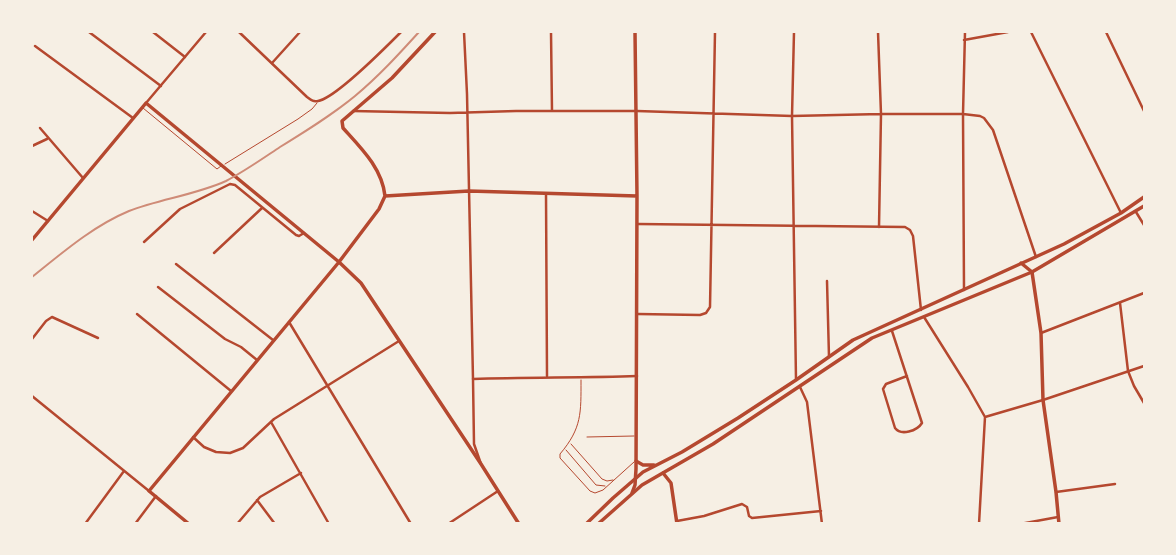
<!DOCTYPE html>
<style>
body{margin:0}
#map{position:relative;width:1176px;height:555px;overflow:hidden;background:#f6efe4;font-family:"Nunito Sans",sans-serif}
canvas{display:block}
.frame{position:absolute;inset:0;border:33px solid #f6efe4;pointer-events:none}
</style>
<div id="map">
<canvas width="1176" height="555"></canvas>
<div class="frame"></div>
</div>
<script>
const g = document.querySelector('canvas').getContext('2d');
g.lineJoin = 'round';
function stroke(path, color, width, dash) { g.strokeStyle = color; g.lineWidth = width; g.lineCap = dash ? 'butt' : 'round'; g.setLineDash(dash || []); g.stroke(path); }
stroke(new Path2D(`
 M143 108 217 169 221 166
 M225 164 298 119 312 109 317 103
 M581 380C581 413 582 428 560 454V458L590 491 595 493 603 490 634 462
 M587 437 634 436
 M571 444 602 479 607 481 613 480
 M566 450 596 485 605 486`), '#b5482f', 1);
stroke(new Path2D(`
 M89 32 161 86
 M153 32 185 57
 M464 32 467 94 473 379
 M551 32 552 111
 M794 32 792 116 796 380
 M878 32 881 114 879 227
 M1031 32 1121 213
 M1106 32 1144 111
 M964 40 1008 32
 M35 46 133 118
 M272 63 300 32
 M353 111 450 113 516 111H637L792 116 881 114H963L980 116 984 118 993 130 1036 257
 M40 128 83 178
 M32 146 47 139
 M546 194 547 376
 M32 211 48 221
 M1136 212 1144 225
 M638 224 905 227 910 230 913 236 921 310
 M144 242 180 209 230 184 235 185 296 235 299 236 304 233
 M214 253 262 208
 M176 264 273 340
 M827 281 829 357
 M158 287 225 339 241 347 257 360
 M964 290 963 114 965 32
 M1120 303 1128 371 1134 386 1144 403
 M137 314 231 391
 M638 314 700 315 706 313 710 307 715 32
 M924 317 968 387 985 417 979 524
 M289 322 411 524
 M892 331 922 423C917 431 901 436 895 428L883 389 886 384 907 376
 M1041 333 1144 293
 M32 339 46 321 52 317 98 338
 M800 387 807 402 822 524
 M32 396 149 491
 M985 417 1043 400 1144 366
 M271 422 329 524
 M193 437 204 447 216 452 230 453 243 448 274 419 399 341
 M1056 492 1115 484
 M257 500 275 524
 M677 521 704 516 742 504 747 507 749 516 752 518 821 511
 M85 524 124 471
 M135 524 156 496
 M237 524 260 497 301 473
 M448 524 498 491
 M1020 524 1058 517`), '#b5482f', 2.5);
stroke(new Path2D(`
 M239 32 307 97C311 100 313 102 318 101 336 98 387 46 401 32
 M146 103 206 32
 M481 464 474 444 473 379C527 377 582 378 637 376`), '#b5482f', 2.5);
stroke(new Path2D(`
 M385 196 469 191 637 196
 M385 196C382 168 361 148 343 128L342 121 392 78 435 32
 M32 240 146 103 339 262 361 283 481 464 519 524
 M1021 263 1032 272 1041 333 1043 400 1056 492 1059 524
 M663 473 671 483 677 524
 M632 493 635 485 636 469 637 196 635 32
 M189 524 149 491 339 262 379 209 385 196`), '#b5482f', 3.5);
stroke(new Path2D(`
 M636 461 643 465H654
 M586 524 613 498 643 472 682 452 738 418 796 380 853 340 1064 244 1121 213 1144 197
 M598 524 642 485 713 444 872 338 1032 272 1144 206`), '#b5482f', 3.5);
stroke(new Path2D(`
 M32 277C62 253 93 226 129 211 160 199 195 195 226 181 245 171 262 159 280 147 306 131 332 115 355 96 379 76 399 54 419 32`), '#cf8b77', 2);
</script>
